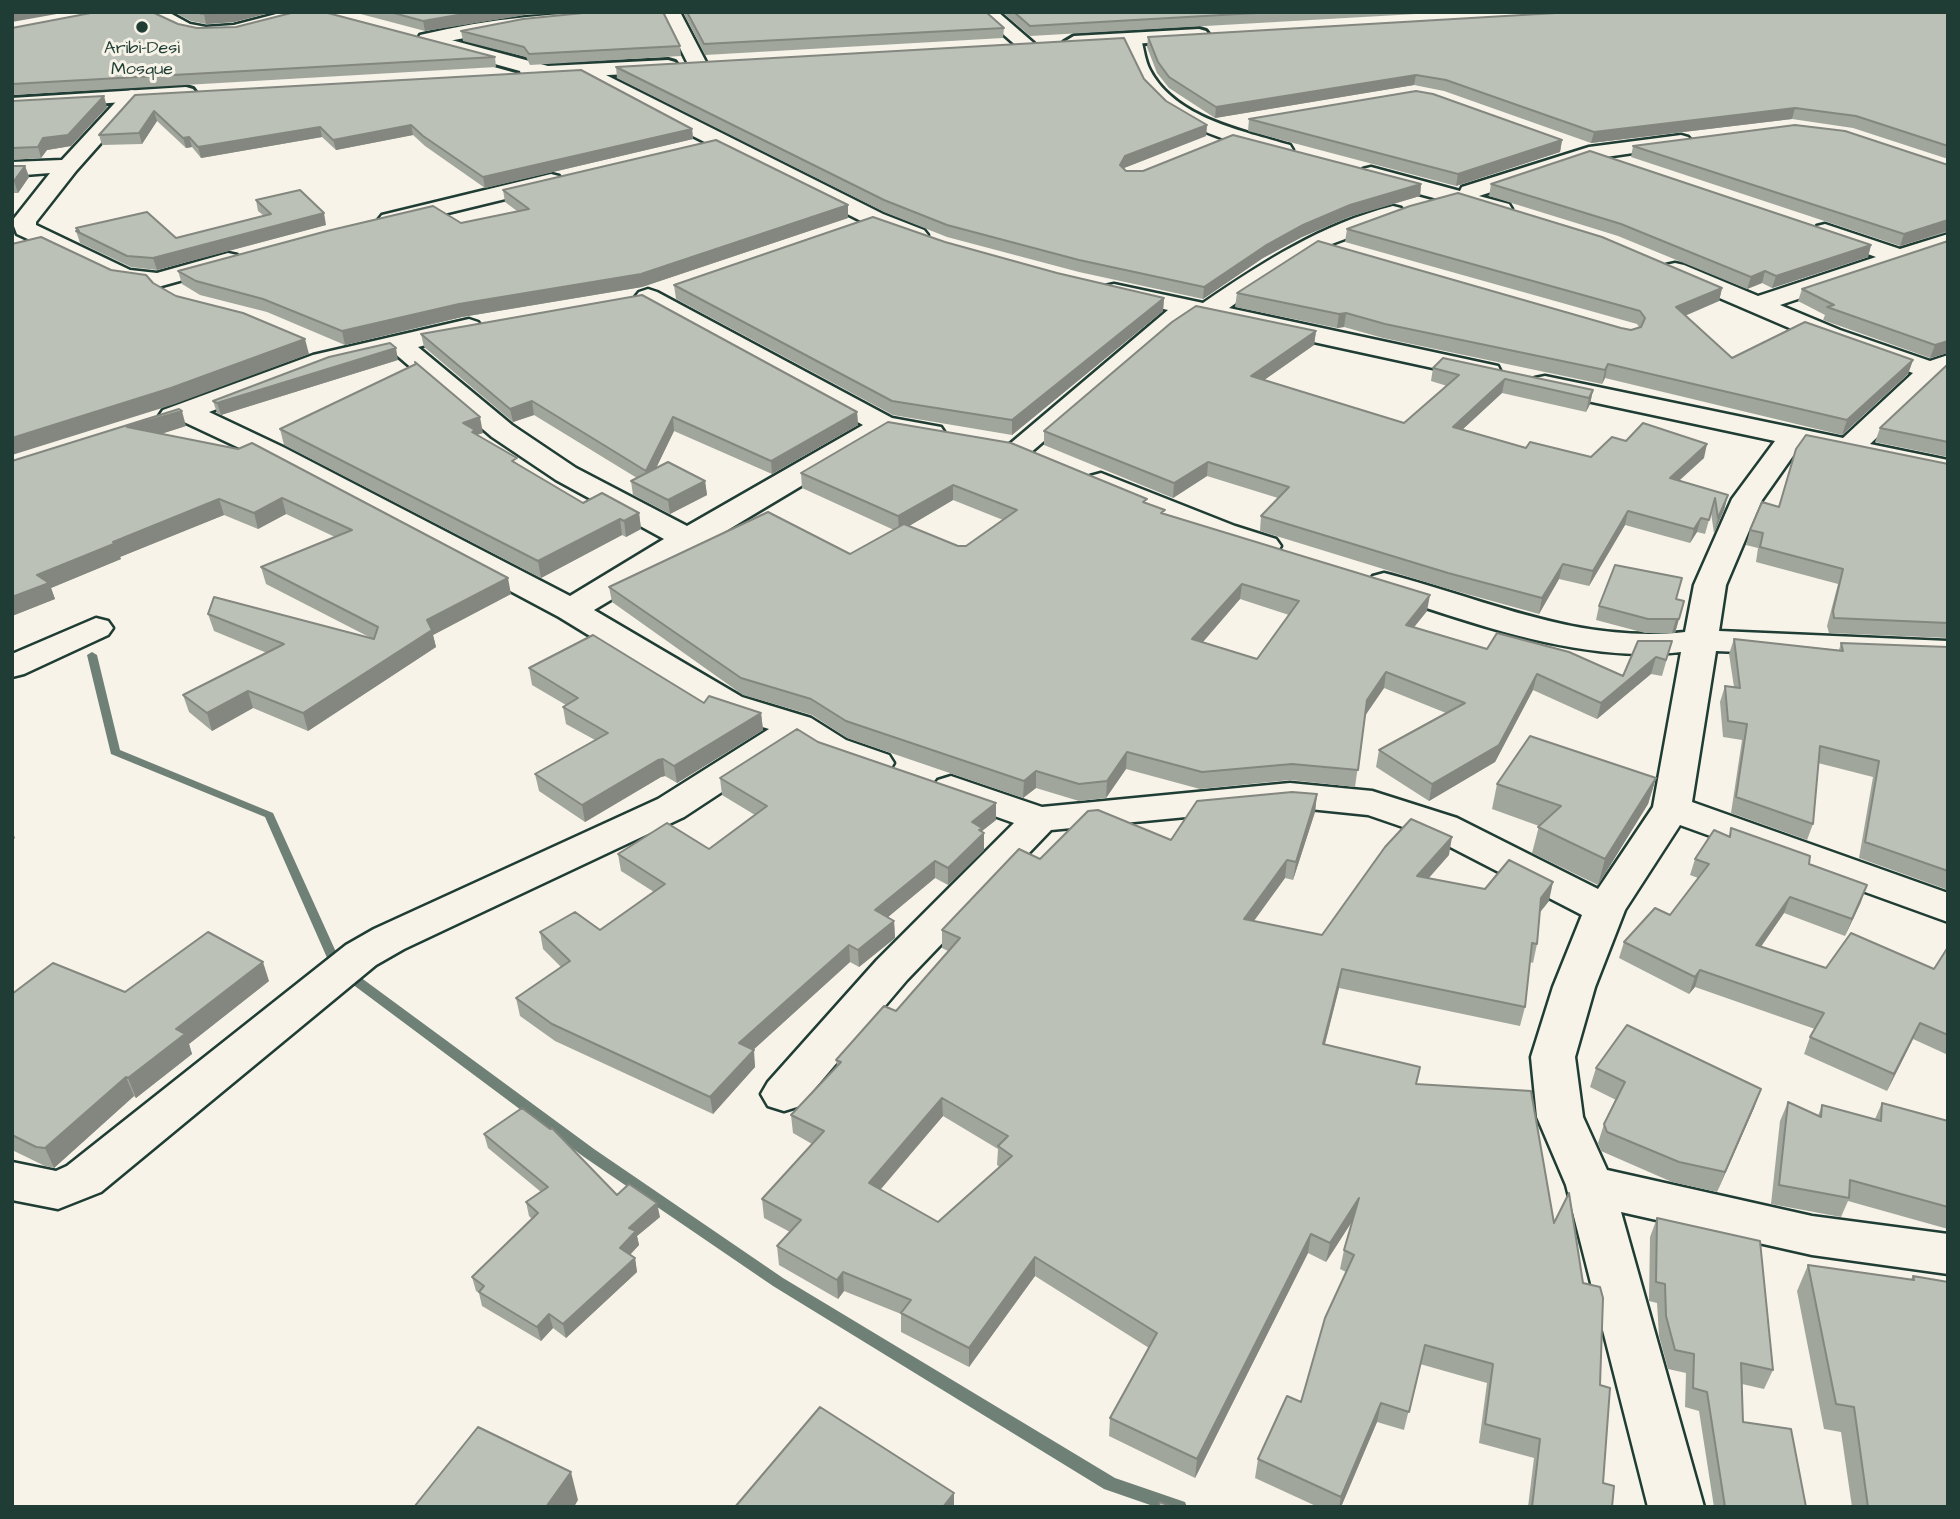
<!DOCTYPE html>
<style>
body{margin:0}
#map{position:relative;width:1960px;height:1519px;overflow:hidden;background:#f7f3e8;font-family:"Architects Daughter",sans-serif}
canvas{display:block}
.frame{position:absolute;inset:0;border:14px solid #1f3d34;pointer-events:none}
</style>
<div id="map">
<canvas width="1960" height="1519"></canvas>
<div class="frame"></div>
</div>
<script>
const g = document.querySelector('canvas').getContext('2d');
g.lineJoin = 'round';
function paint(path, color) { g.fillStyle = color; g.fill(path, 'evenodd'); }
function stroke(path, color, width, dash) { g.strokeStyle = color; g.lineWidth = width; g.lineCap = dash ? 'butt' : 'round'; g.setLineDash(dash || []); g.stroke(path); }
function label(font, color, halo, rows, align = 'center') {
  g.font = font + ' "Architects Daughter",sans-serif'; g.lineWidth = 6; g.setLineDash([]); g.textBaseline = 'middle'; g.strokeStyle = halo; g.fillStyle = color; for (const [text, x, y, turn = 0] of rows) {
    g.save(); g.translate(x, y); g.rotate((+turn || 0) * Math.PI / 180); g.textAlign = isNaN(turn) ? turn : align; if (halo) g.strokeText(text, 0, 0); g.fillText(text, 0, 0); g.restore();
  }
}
paint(new Path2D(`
 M92 652 97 655 120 750 273 813 341 963 594 1149 783 1278 1115 1478 1185 1502 1187 1507H1156L1104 1489 773 1286 584 1157 332 969 265 817 111 754 87 655Z`), '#6f8077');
const street = new Path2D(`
 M145 12H168L190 24 206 27 234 25 284 12H315L312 16C263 29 212 51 163 24 157 21 150 18 145 12Z
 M631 12 622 17 524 27 427 45 418 39 420 35C490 18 559 12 631 12Z
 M662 12H680L707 64 704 68H690Z
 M978 12H998L1036 45 1034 49H1020Z
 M1132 33 1141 39C1144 49 1145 61 1150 70 1175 118 1243 131 1290 145L1293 150 1290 155C1275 158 1257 149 1242 145 1199 131 1153 113 1131 71 1126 61 1125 49 1123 39Z
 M586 65 883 214 924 230 928 235 924 240 916 242 867 224 673 126 579 75 576 71 579 67Z
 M132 90 139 92 142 96 139 100 76 171 36 222V225L130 270 157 273 228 253 237 255 240 260 237 265 158 287 125 284 17 234 12 221 50 173 12 176V162L62 160 125 92Z
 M1681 135 1688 137 1692 141 1688 145 1592 159 1479 196 1509 204 1512 209 1509 214 1501 216 1363 179 1360 174 1363 169 1371 167 1460 191 1462 187 1589 147Z
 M551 174 559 176 562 181 559 186 390 227 382 225 378 220 382 215Z
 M1393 206 1401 208 1404 213 1401 218 1321 248 1283 270 1229 308 1498 366 1501 372 1498 378 1488 380 1194 316 1169 333 1029 454 1019 457 1009 454 1005 448 1168 310 1105 296 1102 291 1105 286 1114 284 1203 303C1263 262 1322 224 1393 206Z
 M1825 224 1900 249 1948 234V249L1780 305 1840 330 1930 361 1948 355V373L1941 376 1870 444 1948 460V478L1800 446 1762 500 1726 585 1719 631 1948 641V661L1716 651 1692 802 1948 893V922L1680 825 1625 910 1595 987 1575 1057 1583 1117 1607 1170 1812 1216 1948 1234V1274L1812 1255 1621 1212 1704 1507H1648L1566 1185 1537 1117 1531 1057 1553 987 1582 915 1429 836 1368 815 1290 807 1051 830 907 980 800 1106 784 1111 768 1106 761 1094 768 1082 877 960 1014 823 938 796 932 788 938 780 951 776 1042 807 1290 783 1372 791 1457 818 1598 889 1653 807 1681 652C1593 662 1503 633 1420 606 1404 601 1377 597 1368 583L1373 576 1384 573C1486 599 1577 644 1685 632L1694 585 1732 499 1775 441 1545 392 1535 390 1531 384 1535 378 1545 376 1843 438 1913 373 1822 342 1666 275 1663 270 1666 265 1675 263 1684 265 1758 296 1876 257 1817 236 1813 231 1817 226Z
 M648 289 657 292 892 418 941 427 945 433 941 439 931 442 888 434 594 610 742 697 811 718 846 740 889 755 894 763 889 771C859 779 823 758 798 742L684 817 404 949 376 965 101 1192 58 1209 12 1200V1162L56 1171 67 1166 346 945 374 929 658 799 769 729 716 713 559 617 265 460 184 422 173 424 163 422 159 416 163 410 313 355 469 319 478 322 482 327 478 332 418 347 512 425 576 468 687 526 863 425 639 302 635 297 639 292ZM393 352 492 437 556 480 664 539 570 596 285 448 209 412 330 367Z
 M1101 473 1235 526 1276 539 1281 546 1276 553C1242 561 1128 504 1090 488L1086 482 1090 476Z
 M96 618 108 621 113 628 108 635 24 674 12 677V654Z`);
const secondary = new Path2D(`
 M1199 29 1206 31 1209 35 1206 39 1074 48 1064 42 1074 36Z
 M444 38 548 66 668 60 675 62 678 66 675 70 668 72 529 79 522 77 520 71 437 48 434 44Z
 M186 87 193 89 196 93 193 97 12 110V98Z`);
stroke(street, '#1f3d34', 5);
stroke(secondary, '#1f3d34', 6);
paint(street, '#f7f3e8');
paint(secondary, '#f7f3e8');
paint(new Path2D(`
 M173 12H273L234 22 206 24 191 21Z
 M353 12H583L525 15 425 31Z
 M683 12H986L1004 28 1003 38 705 55Z
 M1002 12H1451L1030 36Z
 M1948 12V159L1853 128 1792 119 1591 143 1444 91 1414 85 1215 118 1169 88 1157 73 1147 47 1148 37Z
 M178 24 197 28 495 57 496 67 12 95V28Z
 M461 31 680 46 681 56 530 65 526 57 463 41Z
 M616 67 1144 79 1166 101 1207 125 1206 136 1124 168 1123 169 1126 171 1421 184 1420 196 1349 217 1302 237 1263 258 1203 299 1079 272 947 237 884 212 617 78Z
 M135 95 692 129 693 139 485 188 425 146 413 135 336 150 322 137 201 158 192 147 186 148 157 121 142 144 102 145 99 135Z
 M12 101 107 107 71 146 47 150 41 158 12 160Z
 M1249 119 1562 140 1560 152 1456 186 1248 131Z
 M1633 146 1948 165V232L1900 246 1631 157Z
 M12 166H25L29 177 18 193H12Z
 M1491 184 1871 245 1868 257 1772 288 1762 283 1747 289 1618 236 1489 196Z
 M503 190 848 218 642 287 462 317 345 345 267 312 200 295 182 284 178 271 461 223 517 211 505 202Z
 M256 200 326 225 157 270 131 267 80 243 76 231H77L76 228 176 238 264 216 258 211Z
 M1347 229 1722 288 1719 301 1685 316 1732 358 1913 360 1908 374 1842 435 1605 378 1602 384 1383 338 1344 327 1337 328 1235 307 1237 293 1621 328 1631 330 1639 327 1637 324 1345 242Z
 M1948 241V353L1930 358 1823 320 1825 315 1798 301 1802 289Z
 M945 242 1057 273 1164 298 1163 311 1012 435 893 415 676 299 674 285Z
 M1316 331 1314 345 1264 380 1404 423 1447 386 1431 381 1433 368 1593 390 1590 404 1586 412 1502 393 1463 429 1526 448 1591 457 1704 458 1679 481 1728 495 1724 510 1714 533 1711 513 1705 534 1697 532 1690 543 1625 525 1589 586 1559 579 1539 614 1445 588 1260 531 1261 516 1278 498 1207 476 1173 498 1044 445V431Z
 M421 334 857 412 858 425 772 474 674 431 656 468 705 481 707 495 670 514 633 495 631 481 637 478 534 415 513 422 424 347Z
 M398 360 221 415 217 413 213 401Z
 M1948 364V457L1875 442 1880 428Z
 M888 422 1147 504 1165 514 1427 611 1414 627 1487 649 1623 676 1672 641 1662 676 1651 674 1597 719 1533 690 1495 762 1429 801 1376 767 1379 750 1446 713 1384 688 1365 716 1355 787 1290 780 1200 789 1126 769 1106 798 1079 801 1036 788 1023 798 847 738 812 715 743 695 612 602 609 587 850 554 894 530 802 488 801 473ZM953 500 1003 520 966 546H958L909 526ZM1240 599 1289 615 1257 659 1202 642Z
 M186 426 161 434 511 594 433 635 436 647 308 731 253 708 212 731 189 712 183 695 267 653 214 631 208 614 371 638 266 584 261 567 335 537 286 514 258 529 224 515 120 557 121 559 51 588 55 599 12 616V461Z
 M280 429 483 433 477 435 518 464 583 503 639 513 641 529 626 537 622 535 541 578 284 445Z
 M1948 464V638L1829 633 1827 626 1838 584 1756 562 1758 548 1746 545 1750 530 1779 507Z
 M1676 599 1684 601 1675 633H1645L1596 620 1599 606Z
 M1734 639 1839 650 1841 643 1948 647V890L1859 858 1873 777 1818 763 1813 824 1807 840 1731 813 1742 740 1723 737 1720 702 1725 686 1734 687 1729 654Z
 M529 668 761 713 763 730 677 783 665 776 661 777 585 822 539 791 535 774 595 740 566 724 563 707 566 705 532 685Z
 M818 742 996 820 982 831 984 850 948 885 935 878 888 917 894 921 895 938 859 967 850 962 753 1050 755 1067 713 1114 555 1041 520 1016 516 998 561 967 543 949 540 932 600 930 654 892 621 871 618 854 709 849 755 815 722 795 720 778Z
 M1656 778 1648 804 1598 885 1532 853 1539 826 1492 809 1497 784Z
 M1317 794 1315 812 1293 880 1285 878 1254 921 1322 935 1449 855 1428 878 1549 901 1540 912 1537 944 1533 963 1530 962 1525 1007 1520 1026 1339 988 1325 1044 1416 1084 1554 1223 1583 1283 1600 1385 1603 1483 1612 1507H1528L1534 1458 1479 1443 1487 1383 1420 1364 1404 1430 1377 1422 1341 1507H1318L1255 1478 1258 1459 1301 1402 1346 1272 1340 1269 1344 1250 1352 1221 1326 1262 1308 1253 1195 1478 1109 1436 1110 1418 1149 1348 1035 1276 969 1367 901 1332V1314L844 1291 838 1299 779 1265 777 1246 790 1232 764 1218 762 1199 812 1144 793 1133 791 1115 837 1067 836 1060 896 1011 948 951 942 948V930L1040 859 1171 840ZM943 1116 998 1149 997 1165 1000 1167 938 1222 880 1189Z
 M1731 828 1809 864 1861 902 1845 936 1784 913 1761 947 1826 968 1934 969 1948 947V1055L1913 1039 1887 1091 1804 1054 1810 1037 1815 1029 1695 987 1689 994 1619 958 1624 942 1670 915 1698 878 1690 875 1695 859 1729 836Z
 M269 981 189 1044 192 1054 136 1098 134 1096 54 1168 45 1166 12 1150V994L125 992Z
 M1596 1068 1761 1089 1754 1108 1717 1192 1672 1182 1601 1151 1598 1143 1604 1124 1616 1100 1590 1087Z
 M1788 1102 1818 1116 1822 1105 1875 1119 1882 1103 1948 1121V1229L1848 1201 1841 1217 1771 1204 1780 1121Z
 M484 1134 617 1195 660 1217 637 1236 639 1245 630 1255 635 1258 637 1272 566 1338 553 1328 541 1341 482 1306 479 1293 476 1291 472 1277 532 1219 529 1216 526 1202 541 1192 488 1148Z
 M1657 1218 1773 1370 1764 1389 1742 1384 1743 1422 1806 1507H1714L1699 1411 1685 1407 1686 1373 1668 1369 1659 1336 1657 1303 1649 1301 1650 1237Z
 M1808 1265 1911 1279 1913 1276 1948 1507H1852L1841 1432 1824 1429 1797 1291Z`), '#a1a69d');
paint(new Path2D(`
 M12 12H68L12 22Z
 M230 12H273L234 22 206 24 204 14Z
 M475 12H524L525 15 425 31 423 21Z
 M1416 75 1414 85 1215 118 1216 107Z
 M104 96 107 107 71 146 47 150 41 158 38 147 43 138Z
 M1795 108 1792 119 1591 143 1594 132Z
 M154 111 157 121 142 144 139 133Z
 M411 125 413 135 336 150 333 140Z
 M1207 125 1206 136 1124 168 1120 176V165L1125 156Z
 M320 127 322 137 201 158 198 147Z
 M692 129 693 139 485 188 483 177Z
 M189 137 192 147 186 148 183 138Z
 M1562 140 1560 152 1456 186 1458 174Z
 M25 166 29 177 18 193 14 181Z
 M1421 184 1420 196 1349 217 1302 237 1263 258 1203 299 1204 287 1265 246 1303 225 1350 205Z
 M848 205V218L642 287 462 317 345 345 342 331Z
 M324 213 326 225 157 270 153 258Z
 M1948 220 1947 231 1900 246 1904 234Z
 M1871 245 1868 257 1772 288 1776 276Z
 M1765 271 1762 283 1747 289 1751 277Z
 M1722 288 1719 301 1672 321 1676 307Z
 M1164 298 1163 311 1012 435V420Z
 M1346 313 1344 327 1337 328 1339 314Z
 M1316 331 1314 345 1250 390 1251 376Z
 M305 339 309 354 175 404 12 455V438Z
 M1948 341V353L1930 358 1935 345Z
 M396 348 398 360 221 415 217 403Z
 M1913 360 1908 374 1842 435 1847 420Z
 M1608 364 1605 378 1602 384 1605 370Z
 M1505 379 1502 393 1450 441 1453 427Z
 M1593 390 1590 404 1586 412 1589 398Z
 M532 401 534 415 513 422 510 409Z
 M182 411 186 426 132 443 127 427Z
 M857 412 858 425 772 474 771 461Z
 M480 417 483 433 476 435 463 423Z
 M673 417 674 431 648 485 646 471Z
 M1707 444 1704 458 1666 492 1670 478Z
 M1208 462 1207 476 1173 498 1174 483Z
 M705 481 707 495 670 514 668 500Z
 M953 485V500L899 532 898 516Z
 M1728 495 1724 510 1714 533 1718 518Z
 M282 498 286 514 258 529 254 513Z
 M219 499 224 515 120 557 121 559 51 588 55 599 12 616V597L37 575 113 542Z
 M1628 511 1625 525 1589 586 1593 571Z
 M639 513 641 529 626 537 624 521Z
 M1701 518 1697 532 1690 543 1694 529Z
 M620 519 622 535 541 578 538 561Z
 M1563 564 1559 579 1539 614 1542 598Z
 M508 578 511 594 433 635 436 647 308 731 303 713 427 620Z
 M1242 584 1240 599 1191 656 1192 639Z
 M1430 595 1427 611 1403 641 1406 625Z
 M1684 601 1675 633H1672L1676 619Z
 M1656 657 1651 674 1597 719 1601 703Z
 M1386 672 1384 688 1364 717 1367 700Z
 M1537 674 1533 690 1495 762 1429 801 1432 784Z
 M248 691 253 708 212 731 207 713Z
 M761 713 763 730 677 783 674 766Z
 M1127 752 1126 769 1106 798 1107 781Z
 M663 759 665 776 661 777 585 822 582 805 658 760Z
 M1036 771V788L1023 798 1024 781Z
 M1656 778 1648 804 1598 885 1605 859Z
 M1317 794 1315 812 1293 880 1296 862Z
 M996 803V820L982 831V834L984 833V850L948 885V868L972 822Z
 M12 830 15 838 12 841Z
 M1452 837 1449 855 1414 895 1417 876Z
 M1287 860 1285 878 1242 937 1244 919Z
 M935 861V878L876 927 875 910Z
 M1553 882 1549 901 1537 916 1541 898Z
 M1867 885 1861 902 1845 936 1852 919Z
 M1790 897 1784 913 1750 962 1756 945Z
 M894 921 895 938 859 967 858 950Z
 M849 945 850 962 741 1061 739 1043Z
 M263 962 269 981 189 1044 192 1054 136 1098 128 1078 176 1029Z
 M1342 969 1339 988 1320 1063 1323 1044Z
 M1700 970 1695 987 1689 994 1695 977Z
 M1920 1023 1913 1039 1887 1091 1894 1074Z
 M754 1050 755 1067 713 1114 710 1097Z
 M126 1077 134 1096 54 1168 45 1148Z
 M1761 1089 1754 1108 1717 1192 1725 1172Z
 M942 1098 943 1116 870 1202 869 1183Z
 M1359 1198 1355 1217 1326 1262 1330 1243Z
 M657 1203 660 1217 637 1236 639 1245 623 1262 620 1248 629 1228Z
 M1311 1234 1308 1253 1195 1478 1197 1459Z
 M1035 1257V1276L969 1367V1348Z
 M635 1258 637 1272 566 1338 563 1324Z
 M843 1272 844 1291 838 1299 837 1280Z
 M549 1314 553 1328 541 1341 537 1327Z
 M1381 1403 1377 1422 1341 1507H1339L1341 1497Z
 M571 1472 578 1500 574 1507H546Z
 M954 1493V1507H943Z`), '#83877f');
const building = new Path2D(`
 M96 12H152L178 24 197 28 236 27 295 12H324L495 57 12 84V28Z
 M193 12H230L204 14Z
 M390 12H475L423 21Z
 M593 12H663L680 46 529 54 524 47 461 31 523 19Z
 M687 12H986L1004 28 704 44Z
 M1014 12H1274L1030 26Z
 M1573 12H1948V146L1856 116 1795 108 1594 132 1446 80 1416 75 1216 107 1169 77 1158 62 1148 37Z
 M1124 38 1144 79 1166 101 1207 125 1125 156 1120 165 1126 171H1143L1233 135 1421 184 1350 205 1303 225 1265 246 1204 287 1079 260 947 225 884 200 616 67Z
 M581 70 692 129 483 177 423 136 411 125 333 140 320 127 198 147 189 137 183 138 154 111 139 133 99 135 135 95Z
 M1416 91 1433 94 1562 140 1458 174 1249 119Z
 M104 96 68 135 43 138 38 147 12 148V101Z
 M1795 125 1845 131 1948 165V220L1904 234 1633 146Z
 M716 140 848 205 641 274 459 304 342 331 263 299 196 281 178 271 327 231 433 206 461 223 529 209 503 190Z
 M1590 151 1871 245 1776 276 1765 271 1751 277 1621 224 1491 184Z
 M12 166H25L14 181H12Z
 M300 190 324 213 153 258 127 256 76 231H79L76 228 147 212 176 238 271 214 256 200Z
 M1458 193 1602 237 1722 288 1676 307 1732 358 1805 322 1913 360 1847 420 1608 364 1605 370 1385 324 1346 313 1339 314 1237 293 1318 241 1621 328 1631 330 1641 327 1645 318 1640 311 1347 229 1410 206Z
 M873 217 945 242 1057 273 1164 298 1012 420 892 401 674 285Z
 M41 237 111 270 146 275 153 283 176 296 243 313 305 339 171 388 12 438V244Z
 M1948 241V341L1935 345 1827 307 1834 305 1802 289Z
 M642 295 857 412 771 461 673 417 646 471 532 401 510 409 421 334Z
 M1196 306 1316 331 1251 376 1404 423 1459 375 1433 368 1443 358 1593 390 1589 398 1505 379 1453 427 1526 448 1530 442 1591 457 1612 437 1626 441 1643 423 1707 444 1670 478 1728 495 1718 518 1715 498 1709 520 1701 518 1694 529 1628 511 1593 571 1563 564 1542 598 1448 573 1261 516 1289 487 1208 462 1174 483 1044 431 1172 322Z
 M390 343 396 348 217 403 213 401 329 357Z
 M415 362 480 417 463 423 475 430 472 432 517 458 512 461 583 503 602 493 639 513 624 521 620 519 538 561 280 429 416 364Z
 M1948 364V442L1880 428 1947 365Z
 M179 409 182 411 127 427 238 449 252 443 508 578 427 620 432 630 303 713 248 691 207 713 183 695 284 644 208 614 214 597 374 639 378 627 261 567 352 530 282 498 254 513 219 499 113 542 116 543 37 575 49 583 12 597V461Z
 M888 422 1011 443 1147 499 1143 502 1165 510 1161 513 1430 595 1406 625 1487 649 1497 633 1569 652 1623 676 1638 641H1672L1666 660 1656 657 1601 703 1537 674 1499 745 1432 784 1379 750 1465 703 1386 672 1367 700 1358 770 1292 764 1202 772 1127 752 1107 781 1079 784 1036 771 1024 781 846 721 811 699 741 678 609 587 768 512 850 554 904 524 958 546H966L1017 510 953 485 898 516 801 473ZM1242 584 1299 601 1257 659 1192 639Z
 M1806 435 1948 464V623L1834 618 1833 611 1843 569 1760 547 1763 533 1750 530 1762 502 1779 507 1796 449Z
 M668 462 705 481 668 500 631 481Z
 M1615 565 1682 578 1676 599 1684 601 1679 619H1648L1599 606Z
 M593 635 704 703 709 696 761 713 674 766 663 759 658 760 582 805 535 774 608 733 563 707 578 698 529 668Z
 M1734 639 1843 651 1841 643 1948 647V871L1865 842 1879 761 1820 746 1813 824 1736 797 1747 724 1728 721 1725 686 1740 688Z
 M797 729 818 742 996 803 972 822 982 828 979 830 984 833 948 868 935 861 875 910 894 921 858 950 849 945 739 1043 754 1050 710 1097 552 1024 516 998 570 961 540 932 575 912 600 930 665 884 618 854 667 823 709 849 767 806 720 778Z
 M1530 736 1656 778 1605 859 1538 827 1561 806 1497 784Z
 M1292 792 1317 794 1296 862 1287 860 1244 919 1322 935 1385 847 1411 819 1452 837 1417 876 1485 889 1509 860 1553 882 1541 898 1537 944 1532 943 1525 1007 1342 969 1323 1044 1420 1067 1416 1084 1531 1091 1554 1223 1569 1193 1583 1283 1600 1287 1603 1298 1600 1385 1610 1388 1603 1483 1614 1486 1612 1507H1532L1540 1439 1485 1424 1493 1364 1425 1345 1409 1412 1381 1403 1341 1497 1258 1459 1287 1396 1301 1402 1325 1318 1354 1255 1344 1250 1359 1198 1330 1243 1311 1234 1197 1459 1110 1418 1157 1333 1035 1257 969 1348 901 1313 911 1300 843 1272 837 1280 777 1246 801 1220 762 1199 824 1131 791 1115 841 1062 836 1060 884 1006 896 1011 960 938 942 930 1019 849 1040 859 1088 811 1098 810 1171 840 1197 801ZM942 1098 1008 1136 998 1146 1012 1156 938 1222 869 1183Z
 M1731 828 1810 856 1809 864 1867 885 1852 919 1790 897 1756 945 1826 968 1851 933 1934 969 1948 947V1035L1920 1023 1894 1074 1810 1037 1824 1013 1700 970 1695 977 1624 942 1655 908 1670 915 1709 864 1695 859 1714 830 1730 837Z
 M208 932 263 962 176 1029 185 1034 128 1078 126 1077 45 1148 36 1147 12 1135V994L53 963 125 992Z
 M1627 1025 1761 1089 1725 1172 1679 1162 1607 1132 1604 1124 1625 1082 1596 1068Z
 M1788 1102 1821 1117 1822 1105 1881 1121 1882 1103 1948 1121V1207L1850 1180 1849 1198 1779 1185Z
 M522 1108 550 1129 552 1128 617 1195 629 1184 657 1203 629 1228 636 1231 620 1248 635 1258 563 1324 549 1314 537 1327 479 1292 484 1286 472 1277 538 1213 526 1202 548 1187 484 1134Z
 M1657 1218 1760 1241 1773 1370 1741 1363 1743 1422 1791 1429 1806 1507H1725L1707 1392 1693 1388 1694 1354 1675 1350 1666 1316 1665 1284 1656 1282Z
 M1808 1265 1914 1280 1913 1276 1948 1282V1507H1868L1854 1407 1836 1404Z
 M820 1407 954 1493 943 1507H735Z
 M478 1427 571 1472 546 1507H414Z
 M1160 1502 1173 1507H1158Z`);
paint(building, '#bbc1b6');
stroke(building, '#83877f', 2);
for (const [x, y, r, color] of [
 [142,27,7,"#1f3d34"]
]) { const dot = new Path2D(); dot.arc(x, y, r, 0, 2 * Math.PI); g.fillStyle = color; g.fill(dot); stroke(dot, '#f7f3e8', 2.5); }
label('18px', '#1f3d34', '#f7f3e8', [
 ["Aribi-Desi",142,49],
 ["Mosque",142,70]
]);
</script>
